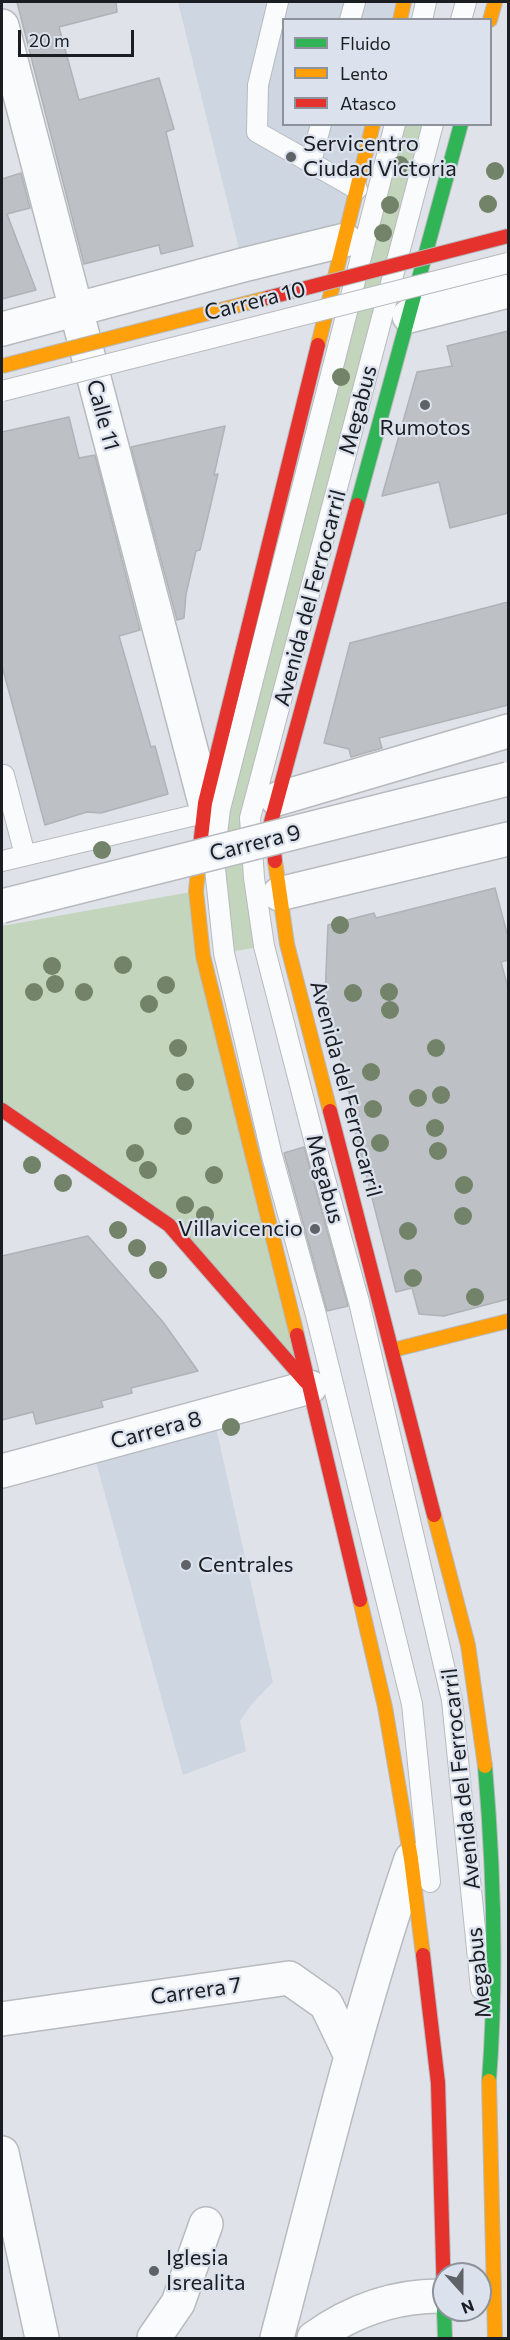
<!DOCTYPE html>
<style>
body{margin:0}
#map{position:relative;width:510px;height:2340px;overflow:hidden;background:#dfe3e9;font-family:Commissioner,sans-serif}
canvas{display:block}
.frame{position:absolute;inset:0;border:3px solid #1a1d21;pointer-events:none}
.legend{position:absolute;left:282px;top:18px;width:210px;height:108px;box-sizing:border-box;background:#dbe2ed;border:2px solid #8e939b;margin:0;padding:8px 10px;list-style:none;font-size:18px;color:#1a1d21}
.legend li{display:flex;align-items:center;gap:12px;height:30px}
.legend b{width:30px;border:2px solid #8e939b}
.north{position:absolute;left:432px;top:2262px;width:60px;height:60px;box-sizing:border-box;background:#dbe2ed;border:2px solid #8e939b;border-radius:50%;rotate:159deg;font-size:16px;font-weight:700;line-height:24px;text-align:center;color:#1a1d21}
.north::after{content:'';display:block;margin:auto;width:21px;height:27px;background:#5f6267;clip-path:polygon(50% 0,100% 100%,50% 72%,0 100%)}
.scale{position:absolute;left:18px;top:30px;width:116px;height:27px;box-sizing:border-box;border:3px solid #1a1d21;border-top:0;padding-left:8px;font-size:18px;line-height:21px;white-space:nowrap;color:#1a1d21;-webkit-text-stroke:4px #dbe2ed;paint-order:stroke}
</style>
<div id="map">
<canvas width="510" height="2340"></canvas>
<div class="frame"></div>
<ul class="legend">
<li><b style="height:8px;background:#30b455"></b>Fluido</li>
<li><b style="height:8px;background:#ff9f0a"></b>Lento</li>
<li><b style="height:8px;background:#e5322d"></b>Atasco</li>
</ul>
<div class="north">N</div>
<div class="scale">20 m</div>
</div>
<script>
const g = document.querySelector('canvas').getContext('2d');
g.lineJoin = 'round';
function paint(path, color) { g.fillStyle = color; g.fill(path, 'evenodd'); }
function stroke(path, color, width, dash) { g.strokeStyle = color; g.lineWidth = width; g.lineCap = dash ? 'butt' : 'round'; g.setLineDash(dash || []); g.stroke(path); }
function label(font, color, halo, rows, align = 'center') {
  g.font = font + ' Commissioner,sans-serif'; g.lineWidth = 4.5; g.setLineDash([]); g.textBaseline = 'middle'; g.strokeStyle = halo; g.fillStyle = color; for (const [text, x, y, turn = 0] of rows) {
    g.save(); g.translate(x, y); g.rotate((+turn || 0) * Math.PI / 180); g.textAlign = isNaN(turn) ? turn : align; if (halo) g.strokeText(text, 0, 0); g.fillText(text, 0, 0); g.restore();
  }
}
paint(new Path2D(`
 M178 2H404L400 19 284 20V124L373 125 345 240 243 265Z
 M213 1414 273 1682 252 1704 240 1721 246 1751 183 1775 92 1448Z`), '#ced6e2');
paint(new Path2D(`
 M395 125H433L257 790 264 946 224 953 214 859Z
 M196 891 310 1387 169 1225 2 1110V926Z`), '#c4d5bd');
const building = new Path2D(`
 M17 2H116L117 12 59 27 79 100 159 78 174 129 166 132 193 246 161 254 159 245 84 264Z
 M21 173 30 208 7 214 36 290 2 299V179Z
 M508 331V513L450 528 439 482 382 496 417 372 452 366 447 346Z
 M69 417 79 458 95 455 140 630 119 636 151 747 155 746 168 794 101 813 87 812 45 825 2 666V432Z
 M225 426 214 475 218 474 200 550 196 551 186 594 184 618 177 620 131 447Z
 M508 602V705L379 738 382 748 351 757 349 749 324 743 350 643Z
 M495 888 508 937V960L501 962 508 988V1299L444 1316 419 1314 412 1288 396 1292 355 1131 358 1129 325 996 328 925 374 913 376 918Z
 M304 1147 348 1306 327 1311 284 1153Z
 M88 1236 163 1322 198 1371 131 1388 132 1393 101 1401 103 1407 36 1424 33 1412 2 1420V1256Z`);
paint(building, '#bdc1c5');
stroke(building, '#afb2b6', 1.5);
const lane = new Path2D(`
 M278 2 258 85 257 132 357 189
 M350 20 355 2
 M422 20 426 2
 M461 20 466 2
 M395 124 220 809 214 859 224 953 272 1156 316 1315 412 1704 430 1882
 M433 124 250 818 254 878 264 946 315 1143 359 1302 452 1700 481 1989
 M311 162 321 124
 M2 776 4 775 25 855
 M2 861 212 811`);
const street = new Path2D(`
 M2 26 205 803
 M409 316 508 291
 M2 329 243 265 345 240
 M277 799 508 731
 M279 894 508 839
 M2 1471 310 1387
 M2 2019 289 1978 326 2004 351 2056
 M2 2153 42 2338
 M154 2338 178 2303 206 2224
 M277 2338C319 2178 358 2016 411 1859
 M314 2338C353 2310 396 2295 444 2296`);
const fast = new Path2D(`
 M357 505 461 124
 M485 1766C494 1872 497 1976 489 2081
 M444 2310 445 2338`);
const slow = new Path2D(`
 M400 20 404 2
 M490 20 495 2
 M318 345 373 124
 M201 838 196 891 203 956 297 1335
 M275 861 287 944 330 1111
 M393 1350 508 1321
 M434 1515 468 1645 485 1766
 M360 1600 385 1707 411 1859 423 1955`);
const jam = new Path2D(`
 M201 838 205 803 318 345
 M275 861 271 822 357 505
 M2 1110 169 1225 306 1382
 M330 1111 434 1515
 M297 1335 360 1600
 M423 1955 438 2083`);
stroke(lane, '#b7babe', 22);
stroke(street, '#b7babe', 36);
stroke(fast, '#b7babe', 16);
stroke(slow, '#b7babe', 16);
stroke(jam, '#b7babe', 16);
stroke(lane, '#fafbfc', 20);
stroke(street, '#fafbfc', 33);
stroke(fast, '#30b455', 14);
stroke(slow, '#ff9f0a', 14);
stroke(jam, '#e5322d', 14);
const laneBridge = new Path2D(`
 M2 391 508 263`);
const streetBridge = new Path2D(`
 M2 906 508 779`);
const slowBridge = new Path2D(`
 M2 366 267 298
 M489 2081 495 2338`);
const jamBridge = new Path2D(`
 M267 298 508 236
 M438 2083 444 2298`);
stroke(laneBridge, '#b7babe', 22, []);
stroke(streetBridge, '#b7babe', 36, []);
stroke(slowBridge, '#b7babe', 16, []);
stroke(jamBridge, '#b7babe', 16, []);
stroke(laneBridge, '#fafbfc', 20);
stroke(streetBridge, '#fafbfc', 33);
stroke(slowBridge, '#ff9f0a', 14);
stroke(jamBridge, '#e5322d', 14);
g.fillStyle = '#738369';
for (const [x, y] of [
 [400,165],
 [495,171],
 [488,204],
 [390,205],
 [383,233],
 [341,377],
 [102,850],
 [340,925],
 [123,965],
 [52,966],
 [55,984],
 [166,985],
 [34,992],
 [84,992],
 [389,992],
 [353,993],
 [149,1004],
 [390,1010],
 [178,1048],
 [436,1048],
 [371,1072],
 [185,1082],
 [441,1095],
 [418,1098],
 [373,1109],
 [183,1126],
 [435,1128],
 [380,1143],
 [438,1151],
 [135,1153],
 [32,1165],
 [148,1170],
 [214,1175],
 [63,1183],
 [464,1185],
 [185,1205],
 [205,1215],
 [463,1216],
 [118,1230],
 [408,1231],
 [137,1248],
 [158,1270],
 [413,1278],
 [475,1297],
 [231,1427]
]) { g.beginPath(); g.arc(x, y, 9, 0, 2 * Math.PI); g.fill(); }
for (const [x, y, r, color] of [
 [291,157,6,"#5f6267"],
 [425,405,6,"#5f6267"],
 [315,1229,6,"#5f6267"],
 [186,1565,6,"#5f6267"],
 [154,2271,6,"#5f6267"]
]) { const dot = new Path2D(); dot.arc(x, y, r, 0, 2 * Math.PI); g.fillStyle = color; g.fill(dot); stroke(dot, '#dbe2ed', 2); }
label('22px', '#1a1d21', '#dbe2ed', [
 ["Servicentro",303,144],
 ["Ciudad Victoria",303,169],
 ["Rumotos",425,428,"center"],
 ["Villavicencio",303,1229,"right"],
 ["Centrales",198,1565],
 ["Iglesia",166,2258],
 ["Isrealita",166,2283]
], 'left');
label('22px', '#1a1d21', '#dbe2ed', [
 ["Carrera 10",255,301,-14],
 ["Megabus",358,410,-75],
 ["Calle 11",103,415,75],
 ["Avenida del Ferrocarril",310,598,-75],
 ["Carrera 9",255,843,-14],
 ["Avenida del Ferrocarril",346,1089,75],
 ["Megabus",325,1179,75],
 ["Carrera 8",156,1430,-15],
 ["Avenida del Ferrocarril",461,1779,-96],
 ["Megabus",479,1973,-96],
 ["Carrera 7",196,1991,-8]
]);
</script>
